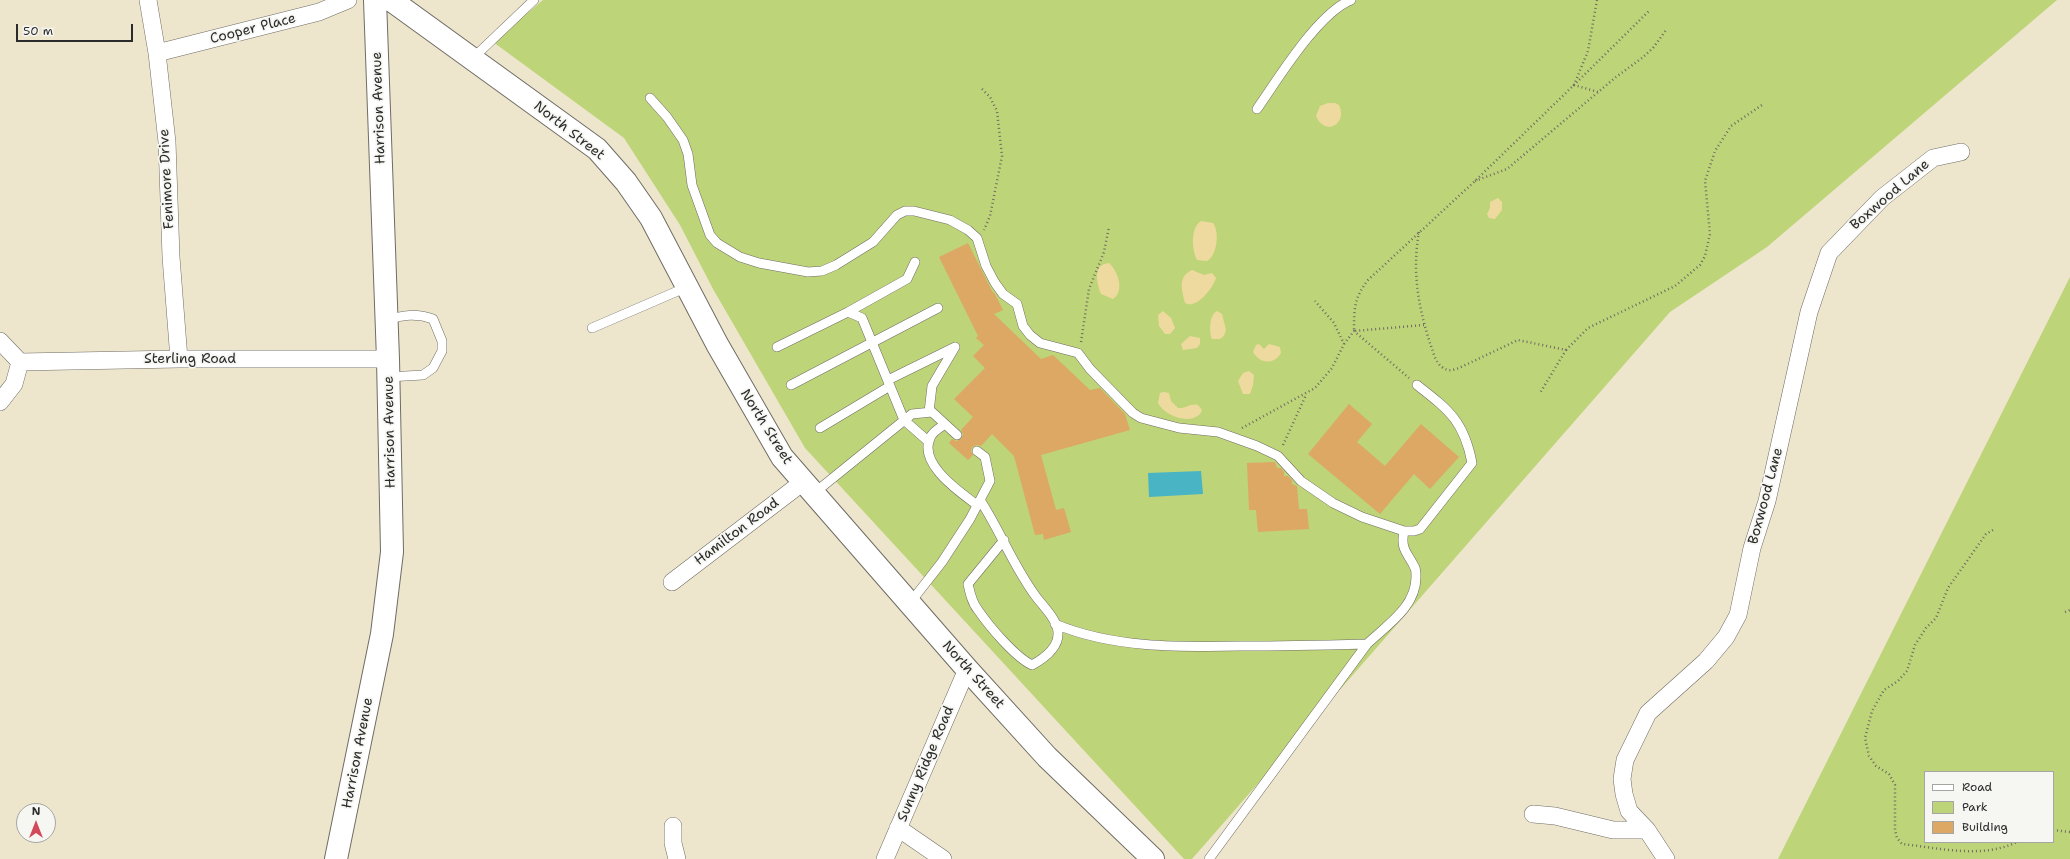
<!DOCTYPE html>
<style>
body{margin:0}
#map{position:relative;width:2070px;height:859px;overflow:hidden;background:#ede6cd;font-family:"Shantell Sans",sans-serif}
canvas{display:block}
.legend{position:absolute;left:1924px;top:771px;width:130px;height:72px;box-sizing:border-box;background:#f6f6f2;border:1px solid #a5a5a2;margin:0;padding:5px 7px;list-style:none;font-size:12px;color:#2b2b2b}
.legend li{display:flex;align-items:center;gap:8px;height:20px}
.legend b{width:20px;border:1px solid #a5a5a2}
.north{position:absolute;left:16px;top:803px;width:40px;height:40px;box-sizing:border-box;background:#f6f6f2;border:1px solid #a5a5a2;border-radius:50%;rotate:0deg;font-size:11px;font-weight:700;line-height:16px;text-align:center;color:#2b2b2b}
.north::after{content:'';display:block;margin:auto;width:14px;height:18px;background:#d1495b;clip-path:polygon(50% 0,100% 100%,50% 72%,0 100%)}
.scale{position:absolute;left:16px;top:24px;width:117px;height:18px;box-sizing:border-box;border:2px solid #2b2b2b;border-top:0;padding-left:5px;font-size:12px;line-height:14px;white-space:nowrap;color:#2b2b2b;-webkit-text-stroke:3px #f6f6f2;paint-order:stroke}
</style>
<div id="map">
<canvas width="2070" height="859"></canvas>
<ul class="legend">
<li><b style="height:5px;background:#fff"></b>Road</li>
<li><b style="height:11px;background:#bed478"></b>Park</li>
<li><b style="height:11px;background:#dca864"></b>Building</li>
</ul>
<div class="north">N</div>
<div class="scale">50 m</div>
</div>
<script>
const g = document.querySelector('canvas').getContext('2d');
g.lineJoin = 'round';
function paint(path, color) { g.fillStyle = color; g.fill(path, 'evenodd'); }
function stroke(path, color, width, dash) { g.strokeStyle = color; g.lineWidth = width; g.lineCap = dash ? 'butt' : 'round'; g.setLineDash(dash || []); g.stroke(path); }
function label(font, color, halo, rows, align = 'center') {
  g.font = font + ' "Shantell Sans",sans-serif'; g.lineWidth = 3.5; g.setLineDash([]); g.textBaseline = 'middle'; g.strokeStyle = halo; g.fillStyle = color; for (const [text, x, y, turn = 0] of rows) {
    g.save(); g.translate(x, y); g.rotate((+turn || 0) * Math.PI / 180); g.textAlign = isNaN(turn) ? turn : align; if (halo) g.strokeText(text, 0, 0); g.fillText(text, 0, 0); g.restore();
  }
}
paint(new Path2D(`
 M543 0H2057L1767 247 1670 312 1192 859H1184L805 448 713 289 680 225 624 138 493 42Z
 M2070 277V859H1778ZM1925 772H2053V842H1925Z`), '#bed478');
paint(new Path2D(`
 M1328 103H1335L1339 105C1348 124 1325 137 1316 116L1320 106Z
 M1498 198 1502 202V210L1495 219 1489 218 1487 214 1490 208V202Z
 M1201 221 1213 223C1220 232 1217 256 1207 261L1197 260C1192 250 1190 228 1201 221Z
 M1109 263C1118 271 1125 291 1113 299L1101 294C1097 284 1092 264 1109 263Z
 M1192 270 1204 275 1212 273 1216 278C1213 288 1196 310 1185 303 1182 290 1177 277 1192 270Z
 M1163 311 1171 318 1175 328 1170 334H1165L1159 326 1158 315Z
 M1217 311 1222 314 1226 330 1224 336 1220 339H1212C1209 332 1209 315 1217 311Z
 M1190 336 1200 338V344L1197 348 1183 350 1181 344Z
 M1259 344 1264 349 1269 344 1280 347 1281 353C1274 365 1260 364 1253 352L1256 345Z
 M1249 371 1254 375 1253 385 1250 394H1243L1238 381 1243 373Z
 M1163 392 1169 393 1171 401 1178 408C1186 409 1190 403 1198 405L1202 410 1200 414C1189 425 1165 416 1158 403L1160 393Z`), '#eeda9e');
paint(new Path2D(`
 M1201 471 1203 494 1149 497 1148 473Z`), '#48b4c4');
paint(new Path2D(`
 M968 243 992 291 995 294 1003 310 994 314 1041 359 1053 355 1090 390 1100 388 1125 414 1130 430 1041 455 1056 510 1064 508 1071 532 1044 540 1043 534 1035 535 1014 456 992 434 981 446 977 445 972 447 971 451 973 455 968 460 949 443 952 439 956 441 961 439 963 434 961 430 973 417 954 399 985 368 973 356 984 345 976 338 978 336 939 257Z
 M1349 404 1372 424 1357 442 1385 466 1421 424 1459 457 1430 489 1414 474 1380 514 1308 454Z
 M1275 462 1277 468H1281L1284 472V476H1288L1292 480V484L1297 486 1299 509H1307L1309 529 1258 532 1256 510H1249L1247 463Z`), '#dca864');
const lane = new Path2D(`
 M472 59 534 0
 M650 98 667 117 683 140 688 154 692 185 710 235 717 243 740 257 759 263 808 272 822 271 836 265 873 242 897 215 905 211H914L950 220 968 230 977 238 986 266 995 283 1003 294 1017 304 1023 326 1030 335 1040 343 1078 353 1090 369 1133 413 1141 418 1179 428 1218 432 1257 446 1278 456 1301 481 1333 503 1362 517 1404 531H1414L1420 529 1472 463C1464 421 1449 410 1417 385
 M1257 109C1278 79 1318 13 1351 0
 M848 312 907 279 915 262
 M387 320C403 315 416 313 433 319L442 341V351L433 368 423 375 388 377
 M592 328 687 287
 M777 347 848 312 862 318 904 420 929 442
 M888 380 955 347
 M791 385 938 308
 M929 412 932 386 955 347
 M945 424C941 427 934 431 931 436 916 463 960 492 977 505
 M820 428 890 386
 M813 494 912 414 932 412 957 435
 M980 500C1001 532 1014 568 1037 598 1044 607 1059 622 1058 634 1058 648 1043 659 1032 665 1015 657 989 626 978 610 972 603 970 593 968 584L1004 540
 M910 603 942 562 970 519 990 481 985 457 977 451
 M1055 624C1115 649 1182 647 1246 646 1286 646 1327 645 1367 644L1209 859
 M1367 644C1387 625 1416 607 1416 577 1416 574 1416 570 1415 568 1408 553 1400 550 1404 531`);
const street = new Path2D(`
 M148 0 157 53 167 142 171 257 179 359
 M157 53 319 12 348 0
 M0 341 20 362 179 359H388
 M0 402 14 384 20 362
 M672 582 803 482
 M1533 814 1555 816 1613 830H1647
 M673 826V843L677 859
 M898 828 943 859
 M885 859 967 669
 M1666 859 1647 830 1629 811 1624 794 1622 779 1625 760 1648 713 1706 661 1726 637 1738 615 1752 548 1767 501 1809 312 1829 253 1882 198 1933 158 1961 152`);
const secondary = new Path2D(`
 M391 0 597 149 626 182 651 218 717 344 782 457 967 669 1047 757 1153 859
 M336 859 382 634 392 552 388 359 375 0`);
stroke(lane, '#6f6c64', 10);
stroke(street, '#6f6c64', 18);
stroke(secondary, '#6f6c64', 24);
stroke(new Path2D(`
 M1597 0 1588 51 1574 85 1649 11
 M982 89 990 97 997 111 1002 156 990 216 984 230
 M1475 181 1507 169 1616 77 1642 58 1653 48 1666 30
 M1419 232C1412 270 1418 306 1430 343 1433 351 1435 362 1442 367 1448 372 1453 370 1459 368L1518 340 1566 350 1540 393
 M1424 325 1354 331C1354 309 1354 298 1368 280L1475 181 1574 85 1598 92
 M1081 342 1089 289 1104 252 1109 227
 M1344 344 1354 331 1409 378
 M1566 350 1588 328 1675 286 1700 265 1705 256 1710 234 1705 181 1715 151 1731 126 1762 105
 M1242 428 1315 388 1332 368 1344 344 1334 323 1315 301
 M1283 445 1306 395
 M1993 530 1986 534 1948 588 1936 618 1926 628 1915 645 1907 671 1898 681 1884 690 1872 711 1865 738 1869 756 1876 766 1889 774 1895 785V830L1897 838 1902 844C1940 848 1982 859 2017 842
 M2065 612 2070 610
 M2053 830 2070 832`), '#6f6c64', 2.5, [1, 3]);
stroke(lane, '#fff', 9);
stroke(street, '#fff', 17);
stroke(secondary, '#fff', 22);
label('14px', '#2b2b2b', '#f6f6f2', [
 ["Cooper Place",253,29,-14],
 ["Harrison Avenue",379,108,-92],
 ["North Street",569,131,38],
 ["Fenimore Drive",167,179,-93],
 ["Boxwood Lane",1890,195,-41],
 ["Sterling Road",190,359],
 ["North Street",766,427,58],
 ["Harrison Avenue",390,432,-91],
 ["Boxwood Lane",1766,496,-75],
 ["Hamilton Road",737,532,-37],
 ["North Street",973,675,48],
 ["Harrison Avenue",358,753,-79],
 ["Sunny Ridge Road",926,764,-67]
]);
</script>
